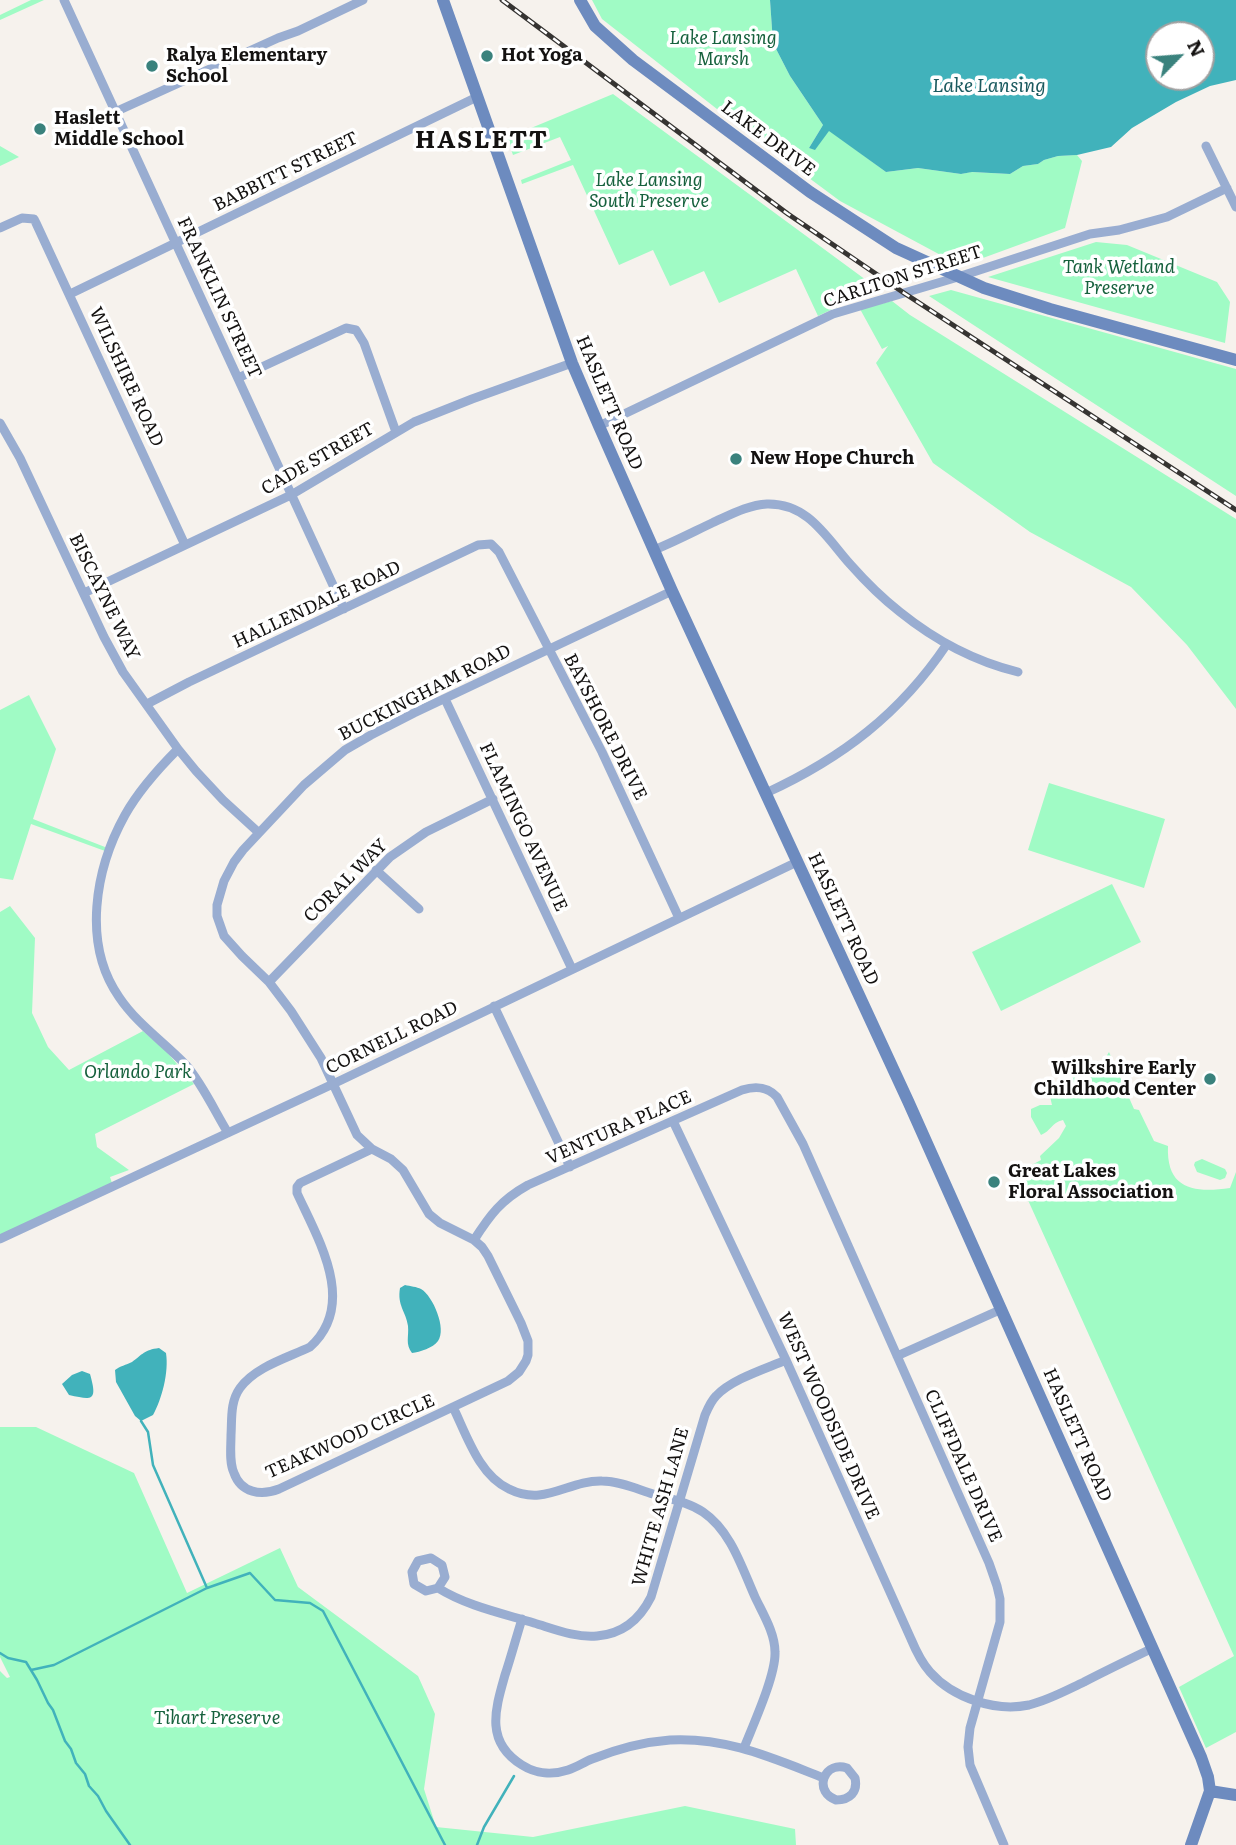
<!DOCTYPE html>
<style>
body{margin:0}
#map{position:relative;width:1236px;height:1845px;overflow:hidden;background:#f6f2ed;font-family:Literata,serif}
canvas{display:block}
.north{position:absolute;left:1145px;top:21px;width:70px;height:70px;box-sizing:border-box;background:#fff;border:2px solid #a1a0a0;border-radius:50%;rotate:65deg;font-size:19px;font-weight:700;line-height:28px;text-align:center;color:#141211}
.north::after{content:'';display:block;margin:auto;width:24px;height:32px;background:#3a827d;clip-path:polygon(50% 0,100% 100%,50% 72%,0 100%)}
</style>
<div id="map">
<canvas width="1236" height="1845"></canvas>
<div class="north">N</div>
</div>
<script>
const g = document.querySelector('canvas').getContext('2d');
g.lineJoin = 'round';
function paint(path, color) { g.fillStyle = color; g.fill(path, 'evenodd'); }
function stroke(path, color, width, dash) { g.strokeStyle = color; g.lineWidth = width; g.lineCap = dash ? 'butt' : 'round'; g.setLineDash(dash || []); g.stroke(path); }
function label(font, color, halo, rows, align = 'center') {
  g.font = font + ' Literata,serif'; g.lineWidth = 7; g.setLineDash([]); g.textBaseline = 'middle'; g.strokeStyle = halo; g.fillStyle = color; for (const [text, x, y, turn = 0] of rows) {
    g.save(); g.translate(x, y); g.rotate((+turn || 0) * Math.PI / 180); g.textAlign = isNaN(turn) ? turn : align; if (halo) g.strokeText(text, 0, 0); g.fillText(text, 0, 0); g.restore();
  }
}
paint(new Path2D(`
 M31 0H44L0 20V15Z
 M592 0H770L773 43 790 76 823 125 809 148 815 149 829 130 886 172 918 168 961 174 971 172 1010 174 1023 166 1038 164 1044 160 1058 156 1077 155 1082 161 1065 228 961 266 840 201 731 120 602 19Z
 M613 94 881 291 837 307 818 316 796 269 719 303 704 271 670 286 653 250 619 265 573 165 522 184 521 180 571 160 560 137 513 155 507 138Z
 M0 146 19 157 0 166Z
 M1096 242 1127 245 1217 282 1230 302 1225 343 988 277Z
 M951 290 1236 369V496L929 296Z
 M892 301 910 315 1236 519V709L1187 645 1131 587 1030 532 933 463 876 363 888 346 882 349 860 309Z
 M29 695 56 749 33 819 105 847V851L31 824 13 880 0 878V710Z
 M1049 783 1165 819 1144 888 1028 850Z
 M1112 884 1141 942 1001 1011 972 952Z
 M10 906 35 938 32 1013 48 1047 69 1070 143 1031 166 1051 194 1084 95 1134 97 1147 129 1170 110 1177 112 1183 0 1235V912Z
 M1109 1052 1134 1109 1139 1110 1154 1141 1168 1146C1166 1190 1195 1193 1230 1188L1236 1172V1732L1206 1748 1179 1687 1234 1656 1018 1178 1028 1173 1026 1168 1041 1160 1040 1156 1059 1138 1066 1126 1063 1120C1051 1123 1051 1131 1041 1135L1031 1117V1109L1040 1105H1052L1048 1088 1081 1074 1103 1062Z
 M1202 1159 1225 1169 1227 1173 1225 1178 1220 1180 1197 1172 1194 1165 1195 1162Z
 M0 1427H36L134 1473 187 1593 280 1548 298 1587 418 1676 435 1714 424 1789 436 1827 533 1837 685 1806 795 1829 796 1845H0V1671L7 1678 10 1677 0 1657Z`), '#a0fbc5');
paint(new Path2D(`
 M770 0H1236V80L1210 86 1176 102 1132 128 1111 147 1077 155 1058 156 1044 160 1038 164 1023 166 1010 174 972 172 961 174 918 168 886 172 829 131 815 150 809 148 823 125 790 76 773 43ZM1159 35H1201V77H1159Z
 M405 1285C410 1286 417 1287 421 1289 433 1296 447 1329 438 1341 433 1348 420 1352 412 1353 405 1344 409 1337 408 1326 406 1311 397 1306 400 1288Z
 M159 1348 166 1353C169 1372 162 1399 153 1415L141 1421 135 1416 116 1382 115 1370C120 1366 126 1365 132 1362 143 1354 144 1350 159 1348Z
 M82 1371 90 1374C98 1402 92 1400 69 1395L62 1384 72 1375Z`), '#41b2bb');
stroke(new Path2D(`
 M207 1588 250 1573 275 1600 310 1603 323 1611 445 1845
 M0 1653 8 1658 26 1662 37 1680 48 1703 53 1710 65 1741 71 1749 76 1763 85 1774 89 1786 98 1796 106 1811 130 1845
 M31 1670 54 1665 207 1588 153 1465 148 1432 141 1421
 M477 1845 484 1827 514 1776`), '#41b2bb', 2.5);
stroke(new Path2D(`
 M64 0 344 609
 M115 112 278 38 298 31 363 0
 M1206 146 1236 207
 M0 228 22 218 34 219 36 223 185 545
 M70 294 477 97
 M238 378 346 328 356 330 364 343 396 432
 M0 423 20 458 104 637 123 672 178 749 196 771 223 800 258 832
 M599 426 833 314 958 277 1090 234 1119 230 1167 217 1227 188
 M654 550C674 542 693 532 712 523 730 515 748 505 767 504 808 503 826 537 850 564 865 581 882 598 900 612 936 641 973 661 1018 672
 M84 593 291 495 414 422 472 399 572 363
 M445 699 572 969
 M147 704 189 682 478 545 491 544 499 552 602 752 679 918
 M178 749C158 769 139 790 125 815 95 869 82 944 119 997 137 1024 164 1042 186 1065 203 1085 214 1110 228 1133
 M766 793C842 758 900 714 947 644
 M376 870 419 909
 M269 982 390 857 426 832 493 799
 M494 1006 570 1167
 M673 1121 786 1360 911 1639C916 1651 922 1663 930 1672 953 1698 995 1712 1029 1705 1049 1700 1067 1690 1084 1682 1107 1670 1130 1659 1153 1648
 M372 1149 300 1183 297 1187V1193C318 1239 358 1304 310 1347 287 1358 255 1367 240 1388 230 1402 232 1419 231 1435 231 1447 229 1462 234 1473 241 1493 261 1496 279 1489L508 1381 519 1372 526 1361 528 1355V1341L521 1323 488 1256 482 1247 474 1240 440 1223 429 1214 403 1170 391 1159 372 1149 357 1135 321 1058 291 1011 269 982 242 956 224 936 217 916V905L224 881 234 862 243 850 304 785 345 750 371 735 414 713 672 591
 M0 1239 333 1084 797 862
 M474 1240C490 1215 501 1200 528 1185L742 1090C755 1086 767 1086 777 1097L803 1144 989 1563 997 1586 1000 1599V1622L970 1728 968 1747 970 1765 1004 1845
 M897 1356 1002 1309
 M453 1407C467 1436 479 1475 509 1489 545 1507 568 1480 602 1481 619 1481 637 1489 653 1494 670 1499 688 1502 703 1512 731 1531 742 1568 755 1597 763 1614 775 1633 775 1652 776 1675 753 1725 744 1748
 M438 1588 426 1591 414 1584 412 1572 418 1561 431 1558 442 1565 445 1577 438 1588C467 1606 501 1613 534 1623 554 1629 576 1638 597 1636 622 1634 640 1619 651 1597L705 1415C708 1408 711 1401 716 1396 732 1379 765 1369 786 1360
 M522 1619C516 1638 511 1657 505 1675 495 1710 485 1742 522 1765 536 1774 553 1775 568 1770 577 1767 584 1762 592 1759 617 1749 643 1742 670 1740 727 1737 772 1758 824 1778 821 1788 826 1796 836 1800 850 1800 858 1792 855 1778L847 1768C837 1765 828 1768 824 1778`), '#99add1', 9);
stroke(new Path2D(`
 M443 0 572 363 599 426 672 591 908 1101 1201 1757 1208 1777 1210 1791 1191 1845
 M580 0 595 26 633 60 810 192 896 248 984 288 1050 309 1236 360
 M1210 1791 1236 1795`), '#6d8bbf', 12);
const rail = new Path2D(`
 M502 0 788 214 904 293 1236 510`);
stroke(rail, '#363432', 5);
stroke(rail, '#fff', 2.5, [8]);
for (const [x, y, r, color] of [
 [487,56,7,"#3a827d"],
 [152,66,7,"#3a827d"],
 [40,129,7,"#3a827d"],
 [736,459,7,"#3a827d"],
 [1210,1079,7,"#3a827d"],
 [994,1182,7,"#3a827d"]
]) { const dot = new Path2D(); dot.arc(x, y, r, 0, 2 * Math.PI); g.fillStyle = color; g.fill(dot); stroke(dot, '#fff', 2.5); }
label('italic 18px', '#16613d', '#fff', [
 ["Lake Lansing",723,39],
 ["Marsh",723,60],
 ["Lake Lansing",649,181],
 ["South Preserve",649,202],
 ["Tank Wetland",1119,268],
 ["Preserve",1119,289],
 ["Orlando Park",138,1073],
 ["Tihart Preserve",217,1719]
]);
label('bold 18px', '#141211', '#fff', [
 ["Ralya Elementary",166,56],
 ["School",166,77],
 ["Hot Yoga",501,56],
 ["Haslett",54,119],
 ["Middle School",54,140],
 ["New Hope Church",750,459],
 ["Wilkshire Early",1196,1069,"right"],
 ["Childhood Center",1196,1090,"right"],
 ["Great Lakes",1008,1172],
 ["Floral Association",1008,1193]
], 'left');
label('18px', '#141211', '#fff', [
 ["LAKE DRIVE",768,139,37],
 ["BABBITT STREET",286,172,-26],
 ["CARLTON STREET",903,277,-18],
 ["FRANKLIN STREET",219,298,65],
 ["WILSHIRE ROAD",126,377,65],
 ["HASLETT ROAD",609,403,67],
 ["CADE STREET",318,459,-30],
 ["BISCAYNE WAY",104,597,64],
 ["HALLENDALE ROAD",317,605,-25],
 ["BUCKINGHAM ROAD",425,693,-27],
 ["BAYSHORE DRIVE",605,727,63],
 ["FLAMINGO AVENUE",523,827,65],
 ["CORAL WAY",346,881,-45],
 ["HASLETT ROAD",843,919,65],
 ["CORNELL ROAD",392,1038,-26],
 ["VENTURA PLACE",619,1128,-24],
 ["WEST WOODSIDE DRIVE",828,1416,66],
 ["HASLETT ROAD",1077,1435,66],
 ["TEAKWOOD CIRCLE",350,1437,-24],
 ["CLIFFDALE DRIVE",963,1466,66],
 ["WHITE ASH LANE",661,1507,-74]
]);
label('italic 19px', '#1b5a5f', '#fff', [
 ["Lake Lansing",989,86]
]);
g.letterSpacing = '2px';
label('bold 24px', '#141211', '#fff', [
 ["HASLETT",482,141]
]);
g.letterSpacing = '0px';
</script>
